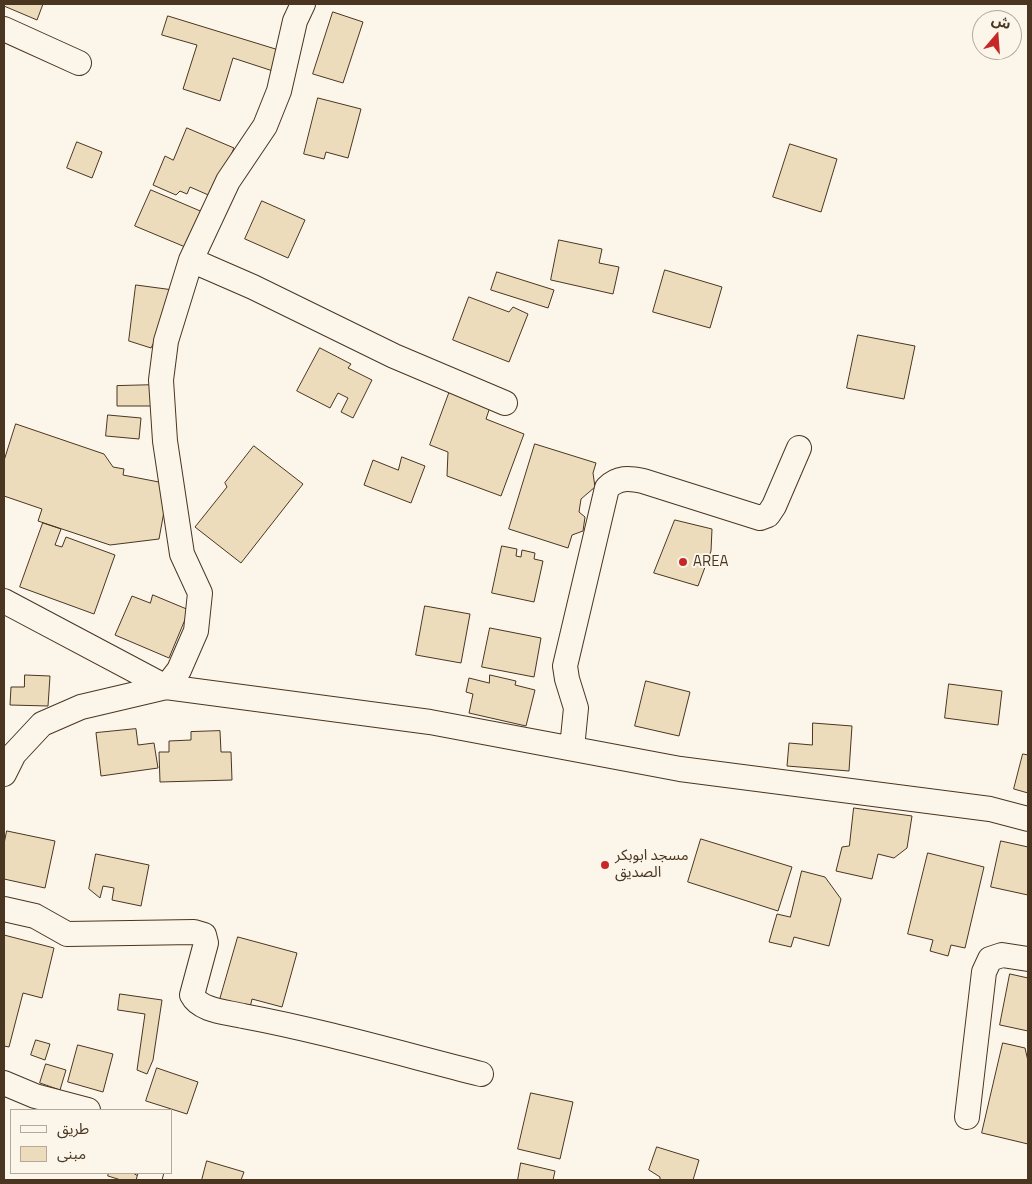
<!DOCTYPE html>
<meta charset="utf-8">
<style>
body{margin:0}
#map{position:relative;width:1032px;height:1184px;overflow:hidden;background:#fbf6e9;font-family:"Titillium Web","Noto Sans Arabic",sans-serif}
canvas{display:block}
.frame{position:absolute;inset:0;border:5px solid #4a3520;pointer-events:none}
.legend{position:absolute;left:10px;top:1109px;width:162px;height:65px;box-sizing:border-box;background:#fbf6e9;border:1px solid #b4a999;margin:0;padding:6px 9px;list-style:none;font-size:15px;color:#4a3520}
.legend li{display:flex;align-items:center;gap:10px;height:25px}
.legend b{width:25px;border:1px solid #b4a999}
.north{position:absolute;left:972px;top:10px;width:50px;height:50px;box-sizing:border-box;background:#fbf6e9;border:1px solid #b4a999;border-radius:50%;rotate:18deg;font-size:14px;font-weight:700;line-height:20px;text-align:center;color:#4a3520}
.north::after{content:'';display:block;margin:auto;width:18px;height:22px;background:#c62828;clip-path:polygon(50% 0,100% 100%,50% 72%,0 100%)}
</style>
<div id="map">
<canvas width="1032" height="1184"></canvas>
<div class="frame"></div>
<ul class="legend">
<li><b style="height:6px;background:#fbf6e9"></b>طريق</li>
<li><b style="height:14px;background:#ecdcbc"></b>مبنى</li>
</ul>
<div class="north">ش</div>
</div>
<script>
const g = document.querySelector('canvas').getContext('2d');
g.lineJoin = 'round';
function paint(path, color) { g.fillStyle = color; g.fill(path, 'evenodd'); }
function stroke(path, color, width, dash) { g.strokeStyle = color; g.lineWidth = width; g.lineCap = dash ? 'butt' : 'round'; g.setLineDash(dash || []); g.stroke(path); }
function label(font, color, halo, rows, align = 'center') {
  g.font = font + ' "Titillium Web","Noto Sans Arabic",sans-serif'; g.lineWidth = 4; g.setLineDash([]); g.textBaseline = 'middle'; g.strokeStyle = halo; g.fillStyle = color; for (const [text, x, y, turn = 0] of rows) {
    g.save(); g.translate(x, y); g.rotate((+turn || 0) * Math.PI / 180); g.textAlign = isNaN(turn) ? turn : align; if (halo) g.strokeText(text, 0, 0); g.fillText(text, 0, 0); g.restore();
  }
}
const building = new Path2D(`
 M4 4H43L37 20 4 6Z
 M333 12 363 22 343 83 313 74Z
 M168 16 282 51 276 72 233 58 220 101 183 89 197 45 162 35Z
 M318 98 361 109 348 158 326 152 324 159 304 154Z
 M187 128 234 148 213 197 190 187 187 194 180 191 176 195 153 185 165 156 173 160Z
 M77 142 102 152 92 178 67 168Z
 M790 144 837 159 821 212 773 197Z
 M151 190 205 213 190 249 135 226Z
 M262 201 305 220 288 258 245 239Z
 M559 240 602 249 599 263 619 267 613 294 551 280Z
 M665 270 722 287 710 328 653 312Z
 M497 272 554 290 548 308 491 290Z
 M136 285 181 291 151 348 129 341Z
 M469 297 509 312 513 307 528 314 509 362 453 340Z
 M858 335 915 346 904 399 847 388Z
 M320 348 351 364 348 368 372 380 353 418 341 412 348 398 338 393 330 408 297 391Z
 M156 385 157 406H117V386Z
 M451 388 491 404 486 419 524 434 501 496 447 476 448 452 430 445Z
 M108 415 141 418 139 439 106 436Z
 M16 424 104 454 113 467 124 469 123 475 169 484 159 539 110 545 38 521 42 509 4 496V461Z
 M535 444 596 463 593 473 595 487 581 499 579 512 585 517 583 531 572 535 568 548 509 529Z
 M254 446 303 484 241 563 195 527 227 487 225 483Z
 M402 457 425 466 411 503 364 485 373 460 398 470Z
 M675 520 712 529 711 551 698 586 654 573Z
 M43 523 61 529 55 545 62 547 66 537 115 555 94 614 20 587Z
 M502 546 517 549 516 556 521 557 522 550 535 553 534 559 543 561 534 602 492 593Z
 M153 595 189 610 169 658 115 635 132 596 150 603Z
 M425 606 470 614 461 663 416 655Z
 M490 628 541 638 534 677 482 667Z
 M25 675 50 676 48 706 10 705 11 687H24Z
 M490 675 516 681 515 685 535 690 526 726 469 713 473 694 466 692 469 678 489 683Z
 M646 681 690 692 679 736 635 726Z
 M949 684 1002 691 998 725 945 718Z
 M813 723 852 726 849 771 787 766 789 743 812 745Z
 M136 729 138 745 154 743 158 768 101 776 96 733Z
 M220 731 221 752H231L232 780 160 782 159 752H169V741L191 740V732Z
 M1023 754 1028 755V793L1014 789Z
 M854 808 912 816 907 848 894 858 878 854 872 879 836 871 842 847 849 846Z
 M7 831 55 841 45 888 4 879V844Z
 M701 839 792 867 778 911 688 882Z
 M1001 841 1028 847V895L991 887Z
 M928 853 984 867 965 948 951 945 948 956 930 951 933 940 908 934Z
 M96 854 149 865 141 906 112 900 114 888 103 886 100 898 89 889Z
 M802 871 825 877 841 899 829 946 794 937 791 947 769 942 777 914 790 917Z
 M4 935 54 948 42 998 23 993 9 1047 4 1046Z
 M238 937 297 953 282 1007 252 999 249 1012 219 1003Z
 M1010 974 1028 978V1031L1000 1025Z
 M120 994 162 1000 153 1060 147 1074 137 1070 145 1014 118 1010Z
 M36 1040 50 1044 45 1060 31 1055Z
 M1003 1043 1025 1048 1028 1061V1144L982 1133Z
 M78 1045 113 1054 103 1092 68 1082Z
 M46 1064 66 1070 60 1090 40 1083Z
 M157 1068 198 1082 187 1114 146 1101Z
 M531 1093 573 1102 560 1159 518 1149Z
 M657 1147 699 1160 693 1180H660V1177L649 1170Z
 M207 1161 244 1172 241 1180H202Z
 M521 1163 555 1171 553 1180H518Z
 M109 1173H133L138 1176V1180H121L108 1176Z`);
paint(building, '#ecdcbc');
stroke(building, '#4a3520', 1);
const minor = new Path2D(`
 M4 29 79 63
 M191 260 253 287 394 356 505 403
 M4 601 166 687 430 722 680 769 990 809 1028 819
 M572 748 576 708 567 679 565 666 607 488C618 477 629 478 643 481L760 518 768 515 774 506 799 448
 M4 774 14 754 42 724 81 707 166 687 179 670 196 631 200 593 182 554 165 441 161 380 166 341 191 260 228 181 265 126 279 91 295 21 303 4
 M4 909 35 916 67 934 194 932 204 935 206 943 192 995C200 1011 227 1012 243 1016 323 1031 402 1054 481 1074
 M4 1083 35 1096 88 1110
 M967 1117 984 972 990 959 1002 955 1028 959
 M149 1180 151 1173`);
stroke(minor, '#4a3520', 26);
stroke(minor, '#fbf6e9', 24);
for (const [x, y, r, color] of [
 [683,562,5,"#c62828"],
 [605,865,5,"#c62828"]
]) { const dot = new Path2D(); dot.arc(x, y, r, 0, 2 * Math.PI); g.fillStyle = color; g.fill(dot); stroke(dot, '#fbf6e9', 2); }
label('15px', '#4a3520', '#fbf6e9', [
 ["AREA",693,562],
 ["مسجد ابوبكر",615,856],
 ["الصديق",615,873]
], 'left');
</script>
